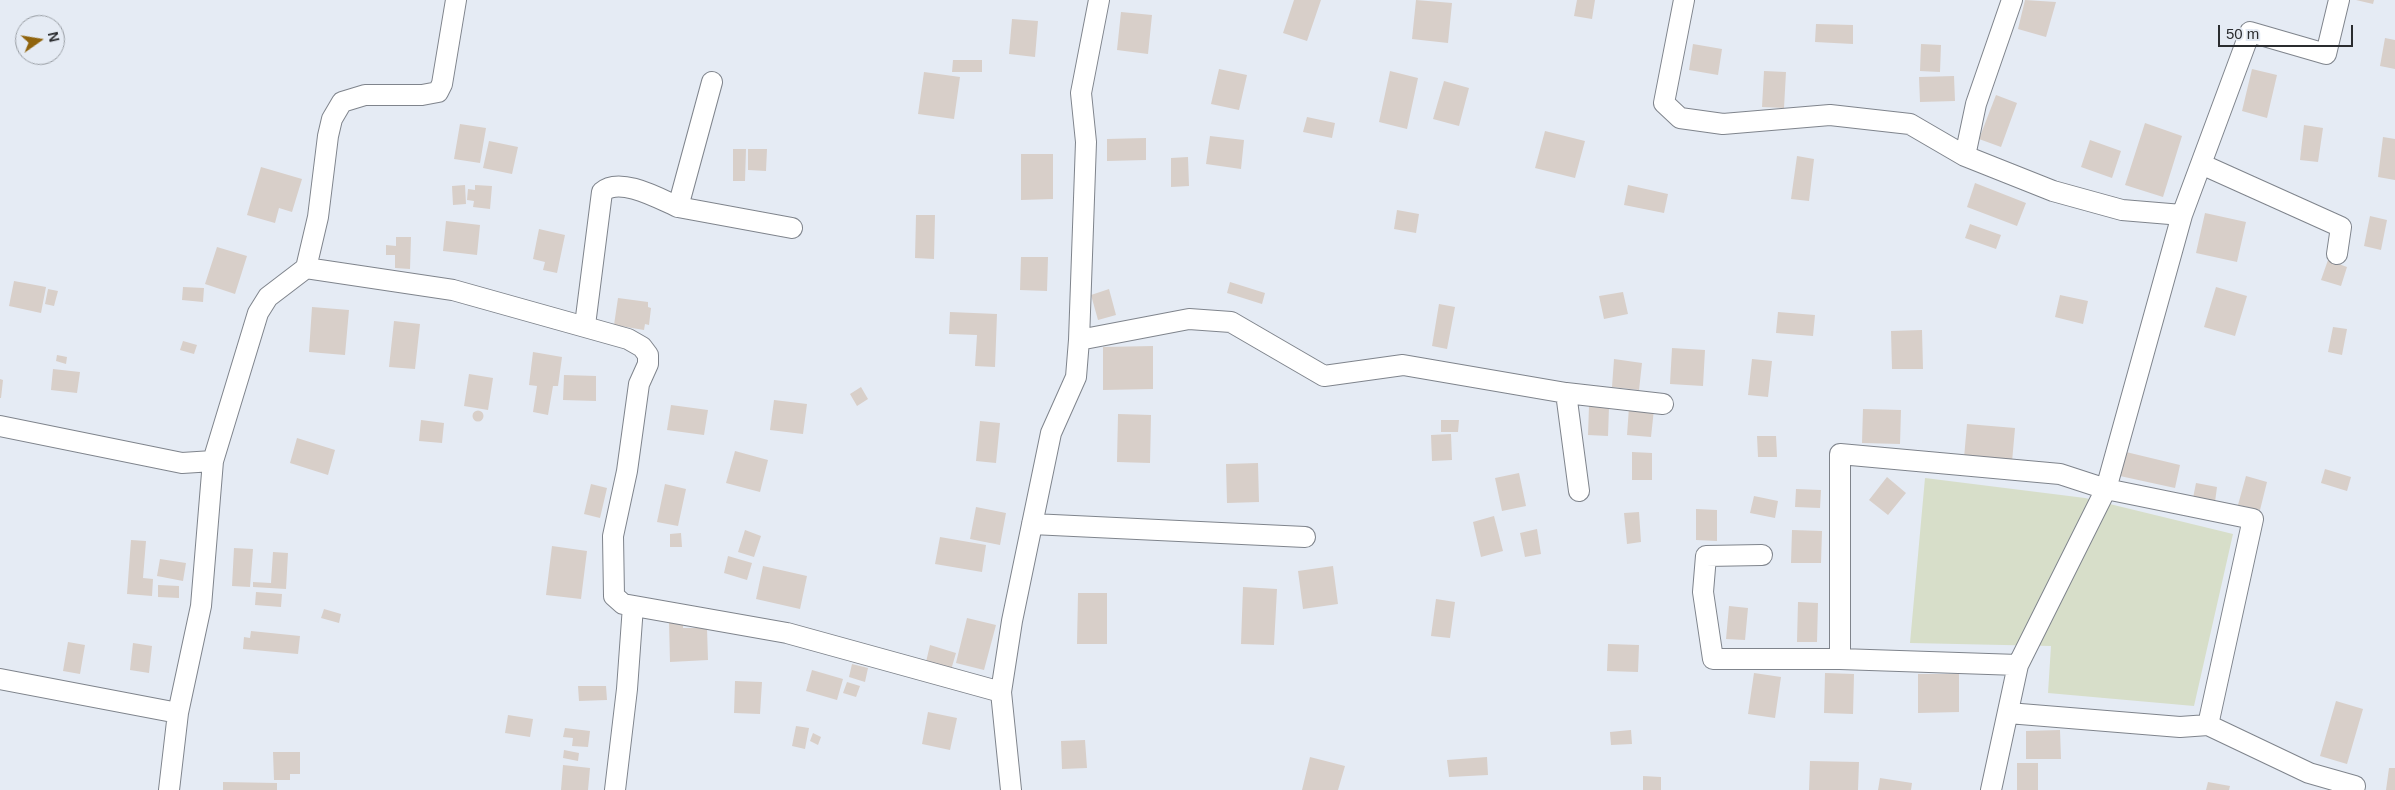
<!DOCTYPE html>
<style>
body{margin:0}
#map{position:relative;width:2395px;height:790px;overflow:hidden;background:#e5ebf4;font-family:Helvetica,sans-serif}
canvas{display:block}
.north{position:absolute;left:15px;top:15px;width:50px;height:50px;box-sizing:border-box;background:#e5ebf4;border:1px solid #9a9fa5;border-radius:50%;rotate:77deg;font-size:14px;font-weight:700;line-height:20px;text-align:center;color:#2a2c2f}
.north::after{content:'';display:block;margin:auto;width:18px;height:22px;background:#90640d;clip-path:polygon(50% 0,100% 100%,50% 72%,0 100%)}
.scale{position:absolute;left:2218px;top:25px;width:135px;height:22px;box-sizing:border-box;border:2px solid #2a2c2f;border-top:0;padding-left:6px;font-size:15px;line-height:18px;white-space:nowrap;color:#2a2c2f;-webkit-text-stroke:4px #e5ebf4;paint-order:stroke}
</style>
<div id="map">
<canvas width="2395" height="790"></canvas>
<div class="north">N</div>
<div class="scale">50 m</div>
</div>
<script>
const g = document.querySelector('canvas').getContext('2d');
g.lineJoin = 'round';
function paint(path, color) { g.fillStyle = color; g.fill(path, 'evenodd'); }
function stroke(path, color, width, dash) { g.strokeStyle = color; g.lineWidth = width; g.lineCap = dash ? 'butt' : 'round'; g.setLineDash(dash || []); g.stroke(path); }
paint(new Path2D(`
 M1925 478 2085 498 2233 534 2194 706 2048 693 2051 646 1910 643Z`), '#d7dec9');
paint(new Path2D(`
 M1294 0H1321L1307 41 1283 33Z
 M1416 0 1452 3 1448 43 1412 39Z
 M1577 0H1595L1592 19 1574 16Z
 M2025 0 2056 2 2046 37 2018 29Z
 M2356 0H2374L2373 4Z
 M1121 12 1152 15 1148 54 1117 50Z
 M1012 19 1038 21 1035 57 1009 54Z
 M1816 24 1853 25V44L1815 42Z
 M2385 38 2395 40V69L2380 66Z
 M1693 44 1722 49 1718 75 1689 70Z
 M1921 44 1941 45 1940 72 1920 71Z
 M953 60H982V72H952Z
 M1219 69 1247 75 1239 110 1211 104Z
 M2252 69 2277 75 2267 118 2242 111Z
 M1390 71 1418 78 1407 129 1379 122Z
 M1764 71 1786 72 1784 108 1762 107Z
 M924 72 960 77 954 119 918 114Z
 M1954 76 1955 101 1920 102 1919 77Z
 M1444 81 1469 88 1459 126 1433 119Z
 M1996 95 2017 103 2001 147 1979 139Z
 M1307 117 1335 123 1332 138 1303 132Z
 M2145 123 2182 136 2163 197 2125 185Z
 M460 124 486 128 480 163 454 159Z
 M2304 125 2323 128 2318 162 2300 160Z
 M1545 131 1585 141 1575 178 1535 168Z
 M1210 136 1244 140 1241 169 1206 164Z
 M2383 137 2395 139V180L2378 177Z
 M1146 138V160L1107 161V139Z
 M2090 140 2121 151 2112 178 2081 167Z
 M489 141 518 147 512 174 483 168Z
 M733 149H746L745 181H733Z
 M748 149H767L766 171 748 170Z
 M1021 154H1053V199L1021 200Z
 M1797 156 1814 159 1809 201 1791 199Z
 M1188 157 1189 186 1171 187V158Z
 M261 167 302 179 292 212 279 208 275 223 247 215Z
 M1975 183 2026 203 2017 226 1967 207Z
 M465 185 466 204 453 205 452 186Z
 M475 185 492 186 490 209 473 207 474 201 467 200 468 189 475 190Z
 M1628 185 1668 194 1664 213 1624 205Z
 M1397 210 1419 214 1416 233 1394 229Z
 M2205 213 2246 222 2237 262 2196 253Z
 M916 215H935L934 259 915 258Z
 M2370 216 2387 220 2381 250 2364 246Z
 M446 221 480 225 477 255 443 251Z
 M1970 224 2001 235 1996 249 1965 238Z
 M539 229 565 235 557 273 543 270 545 262 533 259Z
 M396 237H411L410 269 395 268V255H386V245L396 246Z
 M217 247 247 256 235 294 205 284Z
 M1021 257H1048L1047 291 1020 290Z
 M2328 260 2347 267 2341 286 2321 280Z
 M14 281 46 287 41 313 9 306Z
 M1230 282 1265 293 1262 304 1227 293Z
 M183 287 204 288 203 302 182 300Z
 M2216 287 2247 296 2235 336 2204 327Z
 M48 289 58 291 54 306 45 304Z
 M1109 289 1116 315 1098 320 1091 295Z
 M1623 292 1628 314 1604 319 1599 296Z
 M2060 295 2088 301 2083 324 2055 317Z
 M618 298 648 302V307L651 308 649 325 645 324 644 330 614 325Z
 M1439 304 1455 307 1447 349 1432 346Z
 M312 307 349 310 345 355 309 352Z
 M950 312 997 314 995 367 975 366 977 335 949 334Z
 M1778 312 1815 315 1813 336 1776 333Z
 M394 321 420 324 415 369 389 367Z
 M2333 327 2347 329 2342 355 2328 352Z
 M1922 330 1923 369H1892L1891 331Z
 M183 341 197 345 194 354 180 350Z
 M1153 346V389L1103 390V347Z
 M1672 348 1705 350 1703 386 1670 384Z
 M533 352 562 357 558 386H553L548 415 533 412 537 386 529 385Z
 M57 355 67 357 66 364 56 361Z
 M1614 359 1642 363 1639 390 1612 387Z
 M1752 359 1772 361 1768 397 1748 395Z
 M53 369 80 372 77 393 51 390Z
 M469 374 493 378 488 410 464 406Z
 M564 375 596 376V401L563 400Z
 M0 379 3 380 1 398H0Z
 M861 387 868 399 857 406 850 394Z
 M774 400 807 404 803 434 770 430Z
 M671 405 708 410 704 435 667 430Z
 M1589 406 1609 407 1608 436 1588 435Z
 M1629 407 1654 409 1651 437 1627 435Z
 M1863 409 1901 410 1900 444 1862 443Z
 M472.5 416a5.5 5.5 0 1 1 11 0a5.5 5.5 0 1 1-11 0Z
 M1118 414 1151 415 1150 463 1117 462Z
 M421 420 444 423 442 443 419 441Z
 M1441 420H1459L1458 432H1441Z
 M980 421 1000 423 996 463 976 461Z
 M1967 424 2015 428 2012 462 1964 458Z
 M1451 434 1452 460 1432 461 1431 435Z
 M1757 436H1776L1777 457H1758Z
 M297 438 335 450 328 475 290 463Z
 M735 451 768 460 760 492 726 483Z
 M1632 452 1652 453V480H1632Z
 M2126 452 2180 465 2175 488 2120 476Z
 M1258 463 1259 502 1227 503 1226 464Z
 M2325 469 2351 477 2347 491 2321 483Z
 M1519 473 1526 506 1502 511 1495 478Z
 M2246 476 2267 482 2260 510 2238 505Z
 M1887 477 1906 493 1888 515 1869 500Z
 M2196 483 2217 487 2215 502 2193 498Z
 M591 484 607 488 600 518 584 514Z
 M665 484 686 489 678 526 657 522Z
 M1796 489 1821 490 1820 508 1795 507Z
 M1754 496 1778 501 1775 518 1750 513Z
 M976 507 1006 513 1000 545 970 539Z
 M1696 509 1717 510V541L1696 540Z
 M1639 512 1641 542 1627 544 1624 513Z
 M1494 516 1503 551 1481 557 1473 522Z
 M1537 529 1541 554 1525 557 1520 533Z
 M745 530 761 536 754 557 738 552Z
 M1792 530 1822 531 1821 563H1791Z
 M681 533 682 547H670V534Z
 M940 537 986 545 982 572 935 564Z
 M131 540 146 541 143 578 153 579 152 596 127 594Z
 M552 546 587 551 581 599 546 595Z
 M234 548 253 549 250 587 232 586Z
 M273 552 288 553 286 589 253 587V582L271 583Z
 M728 556 752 563 747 580 724 573Z
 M160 559 186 563 183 581 157 576Z
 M763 566 807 576 800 609 756 599Z
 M1333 566 1338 604 1303 609 1298 571Z
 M158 585 179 586V598L158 597Z
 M1243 587 1277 589 1274 645 1241 644Z
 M256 592 282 594 281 607 255 605Z
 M1078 593H1107V644H1077Z
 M1436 599 1455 602 1450 638 1431 636Z
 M1798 602 1818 603 1817 642H1797Z
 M1729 606 1748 608 1745 640 1726 639Z
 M324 609 341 614 339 623 321 618Z
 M967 618 996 625 984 670 956 663Z
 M683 621V628H707L708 660 670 662 669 622Z
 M251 631 300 636 298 654 243 649 244 637 250 638Z
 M68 642 85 645 80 674 63 671Z
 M133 643 152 646 149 673 130 670Z
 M1608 644 1639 645 1638 672 1607 671Z
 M930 645 956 653 951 670 926 662Z
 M852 664 868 668 865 682 849 677Z
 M812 670 843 679 837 700 806 691Z
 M1754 673 1781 677 1775 718 1748 714Z
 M1825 673 1854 674 1853 714 1824 713Z
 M1918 674H1959V712L1918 713Z
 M735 681 762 682 760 714 734 713Z
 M847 682 860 686 856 697 843 693Z
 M578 686H606L607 700 579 701Z
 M2336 701 2363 709 2347 764 2320 756Z
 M928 712 957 718 950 750 922 744Z
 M508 715 533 719 530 737 505 733Z
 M796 726 809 728 805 749 792 746Z
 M565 728 590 731 588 747 572 746 573 738 563 737Z
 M1631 730 1632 744 1611 745 1610 732Z
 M2060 730 2061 759H2026V731Z
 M813 733 821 737 818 745 810 741Z
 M1085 740 1087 768 1062 769 1061 741Z
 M564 750 579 753 578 761 563 758Z
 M273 752H300V774H290V780H274Z
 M1310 757 1345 766 1338 790H1302Z
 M1487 757 1488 775 1449 777 1447 760Z
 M1810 761 1859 762 1858 790H1809Z
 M2017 763H2038V790H2017Z
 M563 765 590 768 588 790H561Z
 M2389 768H2395V790H2386Z
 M1643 776 1661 777V790H1643Z
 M1880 778 1912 783 1911 790H1878Z
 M223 782 277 783V790H223Z
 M2208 782 2230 786 2229 790H2206Z`), '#d8cfc9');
const minor = new Path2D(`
 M1684 0 1664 103 1680 118 1723 124 1830 115 1910 124 1965 156 2053 191 2122 210 2182 215
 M1965 156 1976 104 2012 0
 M2201 164 2341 227 2337 254
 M678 207 792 228
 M306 268 453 290 628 339 642 347 648 355V364L639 384 627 471 613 536 614 596 623 604 787 633 1001 692
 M585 325 602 192C620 176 660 199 678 207L712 82
 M1079 340 1189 319 1231 322 1324 376 1403 365 1566 393 1663 404
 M1566 393 1579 491
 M0 426 182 463 213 461
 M1032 524 1305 537
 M1762 555 1706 556 1703 592 1713 659H1840L2018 665
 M1840 659V454L2060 474 2106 489 2253 519 2208 725
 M0 679 178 713
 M2008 713 2180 727 2208 725 2309 773 2355 786 2354 790
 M169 790 178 713 201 606 213 461 258 313 268 297 306 268 318 217 328 136 332 119 342 102 365 95H422L438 92 442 84 456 0
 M615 790 627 689 633 606
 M1011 790 1001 692 1012 621 1051 433 1076 377 1079 340 1086 142 1081 93 1099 0
 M1991 790 2018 665 2106 489 2182 215 2250 32 2326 54 2339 0`);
stroke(minor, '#7f848c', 22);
stroke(minor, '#fff', 20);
</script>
